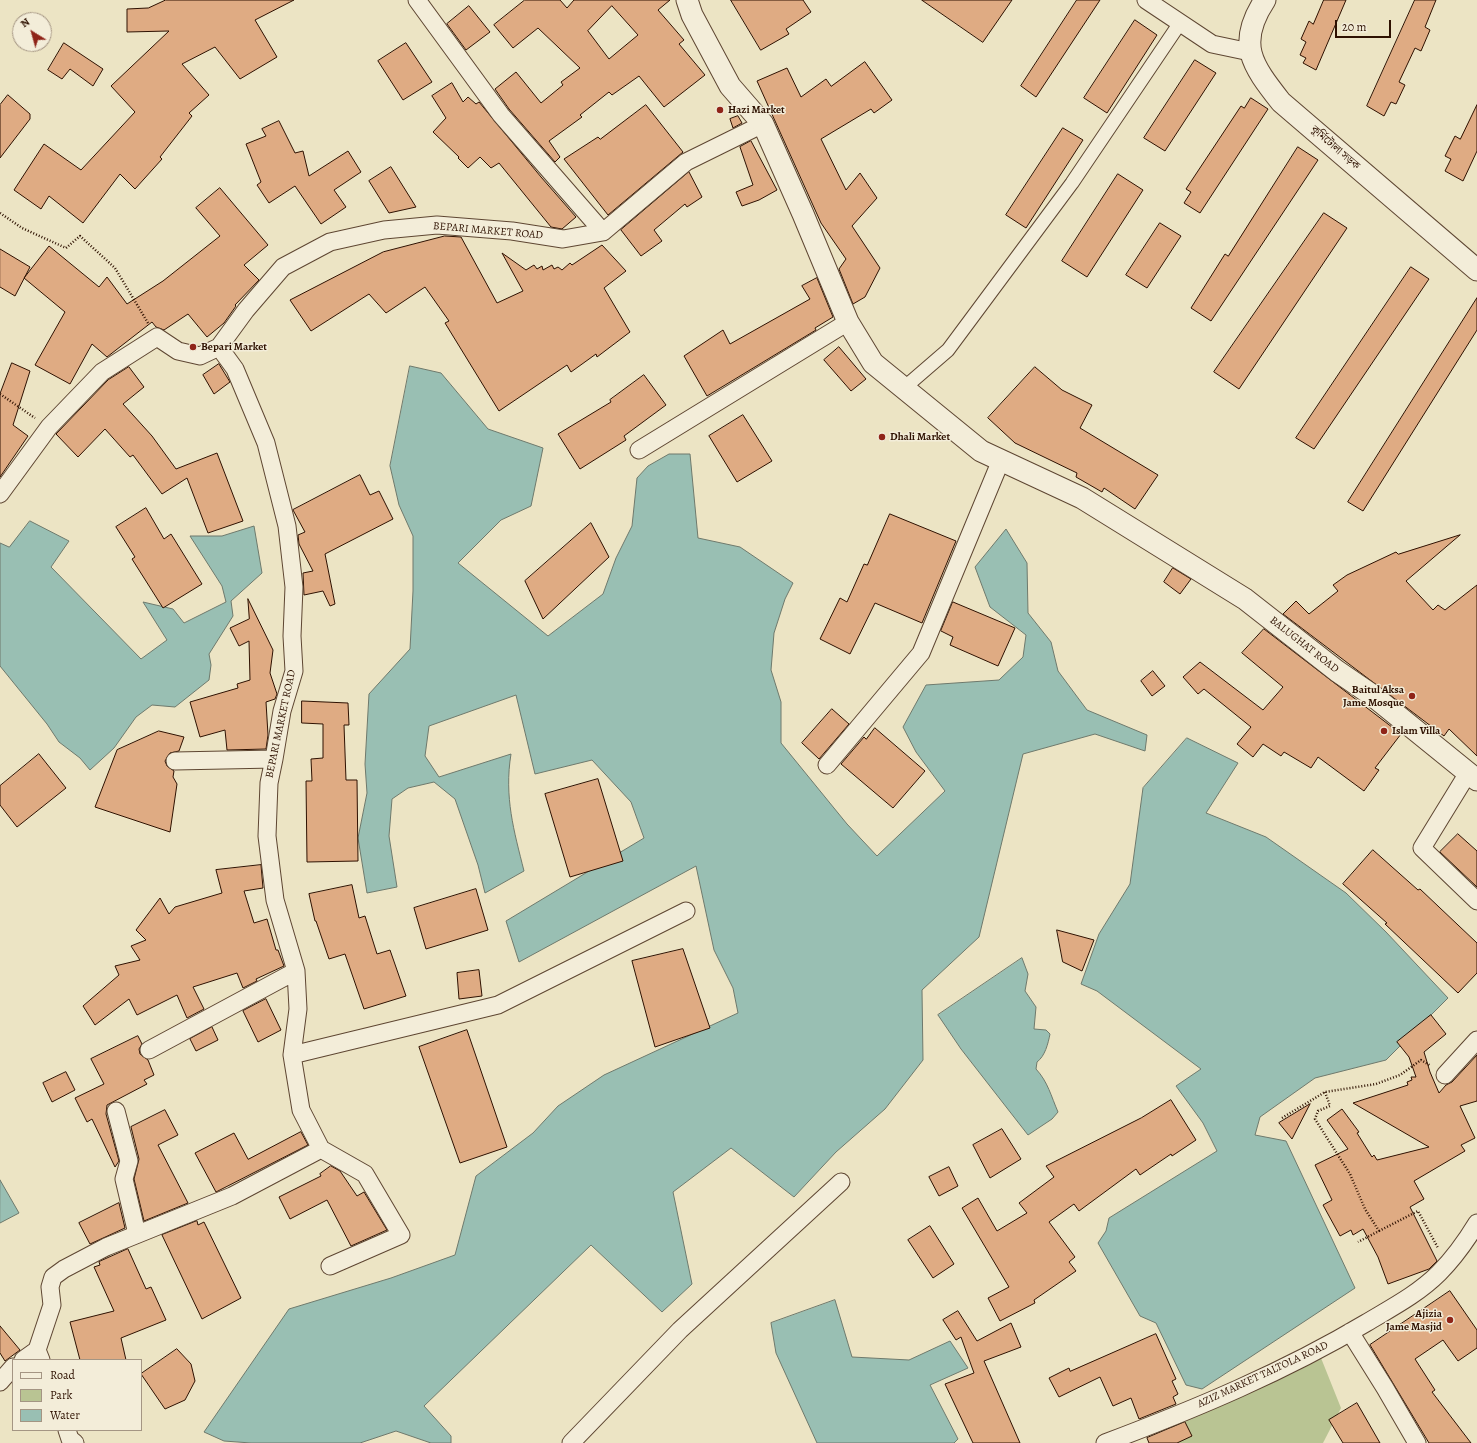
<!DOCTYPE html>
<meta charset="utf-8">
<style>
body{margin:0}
#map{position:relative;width:1477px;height:1443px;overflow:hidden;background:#ece4c4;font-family:Alegreya,serif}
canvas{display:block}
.legend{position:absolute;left:12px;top:1359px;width:130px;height:72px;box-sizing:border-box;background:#f3edd9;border:1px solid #a49583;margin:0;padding:5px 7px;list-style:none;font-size:12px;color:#2e1101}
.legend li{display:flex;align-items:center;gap:8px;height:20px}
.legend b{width:20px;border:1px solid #a49583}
.north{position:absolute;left:12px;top:12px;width:40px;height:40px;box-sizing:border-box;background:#f3edd9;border:1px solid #a49583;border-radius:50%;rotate:323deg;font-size:11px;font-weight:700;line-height:16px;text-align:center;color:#2e1101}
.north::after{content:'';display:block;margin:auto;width:14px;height:18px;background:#8f2418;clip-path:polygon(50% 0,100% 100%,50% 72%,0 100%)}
.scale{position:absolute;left:1335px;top:20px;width:56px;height:18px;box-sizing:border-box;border:2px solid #2e1101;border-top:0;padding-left:5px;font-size:12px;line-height:14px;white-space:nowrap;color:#2e1101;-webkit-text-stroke:3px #f3edd9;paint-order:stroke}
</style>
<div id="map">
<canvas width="1477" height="1443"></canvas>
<ul class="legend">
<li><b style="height:5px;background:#f3edd9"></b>Road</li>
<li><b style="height:11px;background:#b9c493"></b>Park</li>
<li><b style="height:11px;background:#99bfb3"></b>Water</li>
</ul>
<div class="north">N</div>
<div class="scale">20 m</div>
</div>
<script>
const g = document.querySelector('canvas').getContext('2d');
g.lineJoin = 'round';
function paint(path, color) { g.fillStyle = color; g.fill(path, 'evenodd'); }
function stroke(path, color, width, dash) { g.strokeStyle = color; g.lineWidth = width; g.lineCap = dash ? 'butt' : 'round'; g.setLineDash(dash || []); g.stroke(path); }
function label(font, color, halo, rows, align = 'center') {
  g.font = font + ' Alegreya,"Noto Serif Bengali",serif'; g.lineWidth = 3; g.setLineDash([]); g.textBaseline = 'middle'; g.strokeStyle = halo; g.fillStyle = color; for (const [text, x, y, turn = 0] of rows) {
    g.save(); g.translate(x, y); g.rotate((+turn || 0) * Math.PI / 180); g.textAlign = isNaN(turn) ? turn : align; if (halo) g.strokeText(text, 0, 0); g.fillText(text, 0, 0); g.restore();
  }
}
paint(new Path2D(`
 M1319 1353 1341 1408 1323 1443H1177L1169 1420Z`), '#b9c493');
const water = new Path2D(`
 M410 366 441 373 488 429 543 448 531 506 501 520 458 563 548 636 603 594 616 558 632 526 637 478 648 466 669 454H690L698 538 740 547 793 583 785 599 774 633 771 670 781 702V743L847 824 877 856 945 791 916 752 903 727 926 685 999 680 1023 657 1026 635 990 607 975 567 1006 529 1027 563 1028 613 1051 642 1058 671 1087 710 1147 735 1145 751 1095 734 1023 754 979 937 922 990 923 1060 885 1109 836 1152 794 1197 731 1148 673 1192 692 1284 662 1312 591 1245 424 1406 451 1436V1443H431L396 1431 360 1443H251L224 1441 204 1432 289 1309 391 1278 455 1255 476 1176 533 1133 558 1106 604 1075 738 1013 733 988 714 950 696 866 519 962 506 921 644 838 631 802 592 760 535 774 516 695 429 726 425 756 439 777 511 754C504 797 514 831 524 871L485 893 478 865 455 799 434 782 408 788 392 799 389 836 397 887 367 893 358 838 367 793 365 764 369 694 410 649 413 591V536L399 505 390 466Z
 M30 521 69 541 51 567 141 659 167 640 143 602 173 609 184 623 226 602 222 586 190 536H222L254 526 262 573 231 601 233 616 209 654 211 665 209 680 175 707 152 705 136 717 114 748 90 770 80 758 59 742 47 724 0 666V543L9 547Z
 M1187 738 1238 763 1206 813 1266 837 1346 893 1386 932 1448 998 1386 1060 1315 1078 1260 1117 1255 1135 1286 1141 1355 1288 1202 1389 1186 1385 1156 1323 1140 1316 1098 1243 1106 1231 1109 1218 1217 1151 1203 1123 1176 1086 1201 1069 1097 991 1081 984 1099 934 1130 884 1143 788Z
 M1022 958 1028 974 1025 991 1036 1007 1034 1029 1046 1030 1050 1034C1048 1044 1045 1056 1037 1062L1036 1069C1048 1082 1051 1096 1058 1112L1052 1119 1028 1135 961 1049 938 1015Z
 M0 1180 19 1213 0 1223Z
 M835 1300 852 1357 909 1360 950 1341 968 1368 930 1385 958 1439 954 1443H817L776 1353 771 1323Z`);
paint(water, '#99bfb3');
stroke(water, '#6e796c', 1);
const building = new Path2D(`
 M166 0H294L255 20 277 57 240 79 215 47 182 64 209 95 189 113 192 116 160 157 162 159 135 189 120 174 83 223 49 196 41 209 14 190 44 144 81 170 135 112 111 86 169 31 127 32V9L148 8Z
 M525 0H560L567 8 574 0H670L658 10 684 40 679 44 705 75 664 107 639 76 612 95 609 92 580 115 582 117 549 141 560 157 555 162 509 109 495 89 516 72 541 103 563 85 561 82 580 68 538 28 513 48 494 25ZM612 6 638 35 609 59 588 31Z
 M731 0H803L811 12 786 29 789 34 761 50Z
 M922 0H1012L983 42Z
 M1077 0H1100L1036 97 1021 86Z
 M1324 0H1346L1316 70 1303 63 1306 58 1300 55 1306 42 1301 39 1309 21 1313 24Z
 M1415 0H1436L1425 27 1430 30 1421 51 1415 48 1399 82 1405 85 1396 104 1391 102 1384 116 1367 106Z
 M469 6 490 32 466 50 447 24Z
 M1135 20 1157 35 1107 113 1084 98Z
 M64 43 103 69 93 86 70 69 62 79 48 70Z
 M406 43 432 82 403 100 378 61Z
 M1195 60 1216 73 1165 151 1144 138Z
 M865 62 892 100 874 113 871 109 821 139 846 190 860 173 877 198 852 226 880 268 865 297 853 304 839 269 846 259 821 223 757 81 787 68 801 97 826 79 831 86Z
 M452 83 463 102 468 97 476 104 479 102 541 177 576 217 562 229 551 227 499 163 491 168 480 157 468 168 458 158 459 157 433 132 446 118 432 96Z
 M8 95 30 114V119L0 158V105Z
 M1251 98 1268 109 1200 213 1184 203 1191 192 1186 189 1241 106 1244 108Z
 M646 105 683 152 608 215 564 159 598 137 600 139Z
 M1477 105V151L1463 181 1445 171 1451 159 1445 156 1455 136 1460 139Z
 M738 116 742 123 733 128 730 119Z
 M279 121 295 153 303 151 309 176 348 151 361 172 334 190 346 207 321 224 295 186 269 203 257 185 261 182 246 144 266 136 262 129Z
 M1063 128 1083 140 1026 228 1006 215Z
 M751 141 777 190 759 200 742 206 736 192 753 185 740 147Z
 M1298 147 1318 160 1211 321 1191 308 1225 254 1228 256Z
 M391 167 416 207 389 213 369 181Z
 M689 172 702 197 687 207 685 204 654 230 662 241 641 256 621 230Z
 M1118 174 1143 190 1087 277 1062 261Z
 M220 188 268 245 244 265 259 280 235 305 236 306 224 323 207 337 188 314 164 330 156 327 152 322 107 357 92 344 70 384 35 365 65 312 24 278 49 246 99 287 107 277 127 304 163 281 220 236 196 208Z
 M1324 213 1347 228 1239 389 1214 372Z
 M1160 223 1181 236 1147 288 1126 275Z
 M445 236 461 237 497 303 523 291 502 253 526 270 534 265 537 269 542 266 543 270 552 265 554 269 558 267 562 270 570 263 572 265 602 245 626 271 604 288 630 332 597 357 596 354 571 372 567 365 499 411 445 323 449 321 425 287 386 313 369 294 311 331 290 300 383 252Z
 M0 249 30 267 15 296 0 287Z
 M1411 267 1429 279 1314 449 1296 438Z
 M817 278 833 317 815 328 816 330 707 396 684 356 723 330 730 344 810 299 802 286Z
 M1477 298V330L1363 511 1348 502Z
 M839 347 866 379 851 391 824 360Z
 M12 363 30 371 13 425 28 436 0 477V394Z
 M219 364 230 382 214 394 203 375Z
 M129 367 144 387 123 404 152 436 176 469 217 453 243 521 208 533 187 478 162 494 133 455 130 457 105 429 78 457 56 434 108 380Z
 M1035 367 1062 390 1092 405 1080 428 1158 475 1135 509 1104 488 1102 492 1076 477 1077 473 1015 443 988 418Z
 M644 375 666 405 624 436 626 440 580 469 558 434 611 402 610 400Z
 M743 415 772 461 737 482 709 436Z
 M360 475 370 495 379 491 393 519 325 554 335 604 330 606 323 591 304 595 303 573 313 571 299 544 298 535 305 532 293 510Z
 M146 508 164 539 171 534 202 584 163 608 132 559 135 557 116 527Z
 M890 514 956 541 922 623 875 603 850 654 820 639 840 598 847 602 864 564 867 565Z
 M591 523 609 557 543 619 525 581Z
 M1460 535 1406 581 1433 610 1438 605 1445 610 1477 585V756L1449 729 1444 736 1283 614 1296 601 1309 614 1338 591 1333 585 1347 575 1396 552 1398 554Z
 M1173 568 1191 579 1180 594 1164 582Z
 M248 599 273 650 270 673 277 694 275 699 266 702 268 735 266 749 227 750 225 730 200 737 190 702 238 688 237 684 250 680 249 641 239 646 230 628 249 619Z
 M953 602 1015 628 998 666 950 645 953 637 941 631Z
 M1264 629 1401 734 1375 768 1379 770 1364 791 1318 757 1311 768 1284 752 1281 756 1263 744 1253 757 1237 744 1251 727 1204 689 1198 694 1183 677 1200 662 1263 710 1283 687 1242 653Z
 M1153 671 1165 686 1152 696 1141 681Z
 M302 701 348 703 349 725H344L346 780H357L358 861 307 862 306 781H312L311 759 323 758V724L302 723Z
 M832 709 849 724 819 759 802 743Z
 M875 728 925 771 893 808 841 764 864 737 866 739Z
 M159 731 184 737 179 751 170 753 165 761 167 766 174 771 173 777 177 784 170 832 95 807 117 750Z
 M39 754 66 788 17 827 0 805V786Z
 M598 779 623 861 570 877 545 794Z
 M1458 834 1477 851V887L1440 852Z
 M1373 850 1418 890 1420 889 1477 943V973L1458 993 1385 924 1387 923 1343 884Z
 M261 865 263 888 244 891 254 923 267 919 276 950H278L284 966 256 979 257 981 243 988 237 973 193 987 204 1009 187 1018 177 995 137 1015 129 999 95 1025 83 1006 119 975 115 966 140 960 131 946 146 940 136 930 160 898 169 914 175 907 222 893 216 870Z
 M352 885 359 918 365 916 377 954 390 950 406 996 364 1009 345 954 329 959 316 921H315L309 894Z
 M476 889 488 930 426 949 414 908Z
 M1057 930 1094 940 1082 971 1063 962Z
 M683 949 710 1028 655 1047 632 961Z
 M479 970 482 996 459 999 457 973Z
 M266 999 281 1030 258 1042 243 1011Z
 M1431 1015 1446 1034 1424 1052 1430 1072 1439 1093 1446 1085 1452 1082 1477 1055V1101L1460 1106 1475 1138 1461 1145 1465 1151 1414 1181 1424 1199 1410 1207 1437 1261 1429 1269 1388 1284 1378 1257 1363 1229 1353 1235 1351 1230 1340 1236 1323 1205 1332 1200 1315 1165 1348 1149 1327 1120 1342 1109 1359 1132 1357 1133 1372 1157 1374 1155 1377 1160 1429 1147 1353 1103 1408 1085 1407 1082 1412 1080 1411 1077H1416L1409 1057 1397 1042Z
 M212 1027 218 1040 196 1051 190 1039Z
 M467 1030 507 1147 460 1163 419 1047Z
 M138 1036 142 1044 139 1049 140 1054 148 1060 154 1075 144 1080 147 1084 107 1105 106 1114 119 1161 115 1167 92 1119 87 1122 75 1098 104 1084 91 1059Z
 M66 1072 75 1090 52 1102 43 1083Z
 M1171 1100 1196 1140 1172 1156 1171 1154 1140 1175 1136 1169 1079 1211 1074 1204 1049 1222 1075 1257 1069 1262 1076 1271 1034 1300 1035 1303 1000 1321 988 1298 1009 1287 962 1208 978 1198 997 1231 1027 1213 1019 1203 1054 1177 1046 1166 1141 1118Z
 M1310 1104 1292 1139 1279 1123Z
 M165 1110 178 1135 158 1145 188 1203 144 1221 134 1179 139 1159 131 1127Z
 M1002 1129 1021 1159 990 1178 973 1145Z
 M301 1132 308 1145 216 1192 195 1153 234 1133 248 1159Z
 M331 1166 340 1171 357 1196 364 1192 387 1230 351 1246 327 1200 290 1219 279 1197 321 1176 320 1174Z
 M949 1167 958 1186 939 1196 929 1177Z
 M119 1203 125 1228 90 1244 79 1223Z
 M197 1221 198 1225 204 1222 241 1298 202 1319 162 1235Z
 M930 1226 954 1264 933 1278 908 1240Z
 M128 1249 146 1289 151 1287 166 1320 121 1338 126 1360H80L70 1322 114 1311 94 1267 100 1265 99 1262Z
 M1450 1291 1477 1330V1348L1458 1361 1443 1340 1415 1359 1435 1390 1432 1392 1471 1443H1429L1370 1345Z
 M958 1311 977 1341 1011 1323 1021 1347 984 1361 1020 1443H973L945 1384 974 1373 961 1337 956 1340 943 1320Z
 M0 1326 20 1350 5 1361 0 1353Z
 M1156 1334 1176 1379 1172 1381 1178 1394 1173 1397 1176 1404 1139 1419 1131 1398 1113 1406 1100 1377 1059 1397 1049 1378 1069 1368 1070 1371Z
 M177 1349 191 1364 195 1381 185 1400 165 1409 141 1374Z
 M1357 1403 1380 1443H1343L1329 1420Z
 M1185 1422 1192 1436 1177 1443H1149L1147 1438Z`);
paint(building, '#dfab83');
stroke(building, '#2e1101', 1);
const pedestrian = new Path2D(`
 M904 388 948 350 1072 183 1180 23`);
const minor = new Path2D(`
 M417 0 501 115 603 232
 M1146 0 1212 44 1250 52
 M639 450 848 322
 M0 494 49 427 102 372 157 337 178 351 200 356 219 347
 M175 761 274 759
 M827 765 921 653 1001 460
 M1468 773 1422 848 1477 901
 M149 1050 296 971
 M292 1055 498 1005 686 911
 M1445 1075 1477 1040
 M116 1111 129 1161 124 1179 137 1234
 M330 1266 401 1235 365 1174 321 1149 301 1110 292 1055 298 1009 296 971 275 900 267 836 269 783 274 759 282 711 294 671 292 636 294 587 287 526 266 443 235 369 219 347 246 310 283 267 330 242 384 230 437 225 512 231 563 239 603 232 686 162 763 124
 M1350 1332 1385 1388 1417 1443
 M23 1360 37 1350
 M41 1360 37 1350 52 1305 50 1287 53 1277 64 1269 106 1247 232 1196 321 1149
 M0 1382 13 1367
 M67 1430 70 1439 75 1443
 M571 1443 680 1330 841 1182
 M1105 1443C1195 1409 1284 1372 1366 1323 1391 1308 1418 1294 1439 1273 1454 1258 1466 1241 1477 1223`);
const tertiary = new Path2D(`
 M687 0 692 15 730 86 763 124 803 214 848 322 873 363 981 451 1082 498 1245 599 1337 671 1372 695 1477 780
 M1265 0C1236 44 1252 65 1281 102L1477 270`);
stroke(pedestrian, '#5e4632', 15);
stroke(minor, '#5e4632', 19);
stroke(tertiary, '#5e4632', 23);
stroke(new Path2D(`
 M0 213 22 228 66 248 80 236 115 268 148 323
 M0 394 35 418
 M1325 1092 1330 1106 1318 1111 1315 1119 1350 1174 1365 1209 1379 1231 1358 1242
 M1282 1118 1325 1092 1376 1084 1400 1075 1421 1060 1431 1066
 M1379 1231 1418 1211 1438 1248`), '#2e1101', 2.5, [1, 2]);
stroke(pedestrian, '#f3edd9', 13);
stroke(minor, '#f3edd9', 17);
stroke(tertiary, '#f3edd9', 21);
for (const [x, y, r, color] of [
 [720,110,4,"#8f2418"],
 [193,347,4,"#8f2418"],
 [882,437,4,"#8f2418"],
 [1412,696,4,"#8f2418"],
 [1384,731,4,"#8f2418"],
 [1450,1320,4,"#8f2418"]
]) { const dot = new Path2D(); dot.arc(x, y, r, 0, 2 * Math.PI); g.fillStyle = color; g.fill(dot); stroke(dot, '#f3edd9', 1.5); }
label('bold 11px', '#2e1101', '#f3edd9', [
 ["Hazi Market",728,110],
 ["Bepari Market",201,347],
 ["Dhali Market",890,437],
 ["Baitul Aksa",1404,690,"right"],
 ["Jame Mosque",1404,703,"right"],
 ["Islam Villa",1392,731],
 ["Ajizia",1442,1314,"right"],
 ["Jame Masjid",1442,1327,"right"]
], 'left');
label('11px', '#2e1101', '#f3edd9', [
 ["কুর্মিটোলা সড়ক",1335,148,41],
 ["BEPARI MARKET ROAD",488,231,5],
 ["BALUGHAT ROAD",1304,645,38],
 ["BEPARI MARKET ROAD",281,724,-78],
 ["AZIZ MARKET TALTOLA ROAD",1263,1375,-25]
]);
</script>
